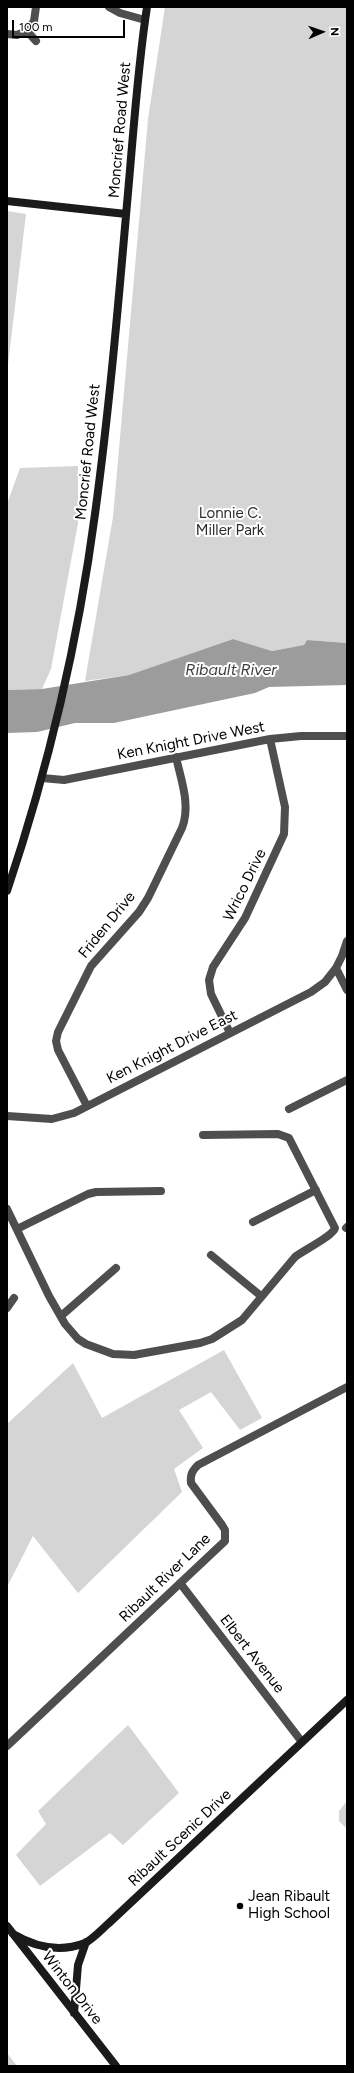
<!DOCTYPE html>
<style>
body{margin:0}
#map{position:relative;width:354px;height:2073px;overflow:hidden;background:#fff;font-family:Figtree,sans-serif}
canvas{display:block}
.frame{position:absolute;inset:0;border:8px solid #000;pointer-events:none}
.north{position:absolute;left:302px;top:12px;width:40px;height:40px;-webkit-text-stroke:3px #fff;paint-order:stroke;rotate:88deg;font-size:11px;font-weight:700;line-height:16px;text-align:center;color:#000}
.north::after{content:'';display:block;margin:auto;width:14px;height:18px;background:#000;clip-path:polygon(50% 0,100% 100%,50% 72%,0 100%)}
.scale{position:absolute;left:12px;top:20px;width:113px;height:18px;box-sizing:border-box;border:2px solid #000;border-top:0;padding-left:5px;font-size:12px;line-height:14px;white-space:nowrap;color:#000;-webkit-text-stroke:3px #fff;paint-order:stroke}
</style>
<div id="map">
<canvas width="354" height="2073"></canvas>
<div class="frame"></div>
<div class="north">N</div>
<div class="scale">100 m</div>
</div>
<script>
const g = document.querySelector('canvas').getContext('2d');
g.lineJoin = 'round';
function paint(path, color) { g.fillStyle = color; g.fill(path, 'evenodd'); }
function stroke(path, color, width, dash) { g.strokeStyle = color; g.lineWidth = width; g.lineCap = dash ? 'butt' : 'round'; g.setLineDash(dash || []); g.stroke(path); }
function label(font, color, halo, rows, align = 'center') {
  g.font = font + ' Figtree,sans-serif'; g.lineWidth = 4; g.setLineDash([]); g.textBaseline = 'middle'; g.strokeStyle = halo; g.fillStyle = color; for (const [text, x, y, turn = 0] of rows) {
    g.save(); g.translate(x, y); g.rotate((+turn || 0) * Math.PI / 180); g.textAlign = isNaN(turn) ? turn : align; if (halo) g.strokeText(text, 0, 0); g.fillText(text, 0, 0); g.restore();
  }
}
paint(new Path2D(`
 M165 7H347V643L307 640 304 645 272 651 233 639 129 675 85 681 113 517 148 119Z
 M7 211 26 214 7 373Z
 M78 466V523L51 669 42 689 7 690V504L20 468Z
 M224 1350 262 1418 240 1430 211 1392 179 1410 203 1448 174 1469 182 1492 78 1593 33 1536 7 1587V1424L73 1363 102 1418Z
 M128 1725 179 1793 123 1845 110 1833 40 1886 16 1855 46 1824 38 1811Z
 M347 1801V1829L339 1821V1811Z
 M7 2053 17 2066H7Z`), '#d5d5d5');
paint(new Path2D(`
 M233 639 272 651 304 645 307 640 347 643V685L269 687 255 693 114 723H75L37 732 7 733V690L42 689 129 675Z`), '#9c9c9c');
stroke(new Path2D(`
 M109 7 120 13 145 20
 M27 31 36 41
 M7 34 17 35 27 31 34 21 36 7
 M42 778 64 780 270 739 301 736H347
 M347 941 342 956 336 968 347 990
 M230 1033 211 994 209 980 213 967 245 918 284 834 285 807 270 739
 M87 1106 58 1050 56 1041 58 1032 91 966 139 912 148 898 182 828C191 805 181 780 176 757
 M289 1109 347 1080
 M7 1116 52 1119 74 1113 311 992 325 982 336 968
 M7 1209 49 1296 65 1324 78 1339 86 1344 113 1354 134 1355 200 1343 212 1339 242 1320 295 1257C304 1250 333 1236 335 1228L289 1138 278 1134 203 1135
 M253 1222 316 1190
 M346 1228 347 1227
 M17 1229 88 1194 96 1192 161 1191
 M211 1255 261 1296
 M7 1308 14 1298
 M61 1316 116 1268
 M180 1583 302 1742
 M7 1746 225 1541V1530L222 1525 191 1483C190 1475 192 1471 198 1465L347 1387`), '#4e4e4e', 8);
stroke(new Path2D(`
 M7 201 126 214
 M7 891C48 769 78 642 95 514 109 411 118 308 127 204 133 139 137 72 147 7
 M7 1926 116 2066
 M13 1934C35 1947 59 1953 85 1943 93 1939 102 1929 109 1923L347 1700
 M74 2013 78 1965 86 1942`), '#1b1b1b', 8);
for (const [x, y, r, color] of [
 [240,1906,4,"#000"]
]) { const dot = new Path2D(); dot.arc(x, y, r, 0, 2 * Math.PI); g.fillStyle = color; g.fill(dot); stroke(dot, '#fff', 1.5); }
label('15px', '#000', '#fff', [
 ["Moncrief Road West",120,130,-85],
 ["Moncrief Road West",88,452,-84],
 ["Ken Knight Drive West",191,741,-11],
 ["Wrico Drive",245,885,-64],
 ["Friden Drive",107,925,-51],
 ["Ken Knight Drive East",172,1047,-27],
 ["Ribault River Lane",165,1578,-44],
 ["Elbert Avenue",252,1654,52],
 ["Ribault Scenic Drive",180,1838,-43],
 ["Winton Drive",72,1988,52]
]);
label('15px', '#2c2c2c', '#fff', [
 ["Lonnie C.",230,514],
 ["Miller Park",230,531]
]);
label('15px', '#000', '#fff', [
 ["Jean Ribault",248,1897],
 ["High School",248,1914]
], 'left');
label('italic 16px', '#3d3d3d', '#fff', [
 ["Ribault River",231,670]
]);
</script>
